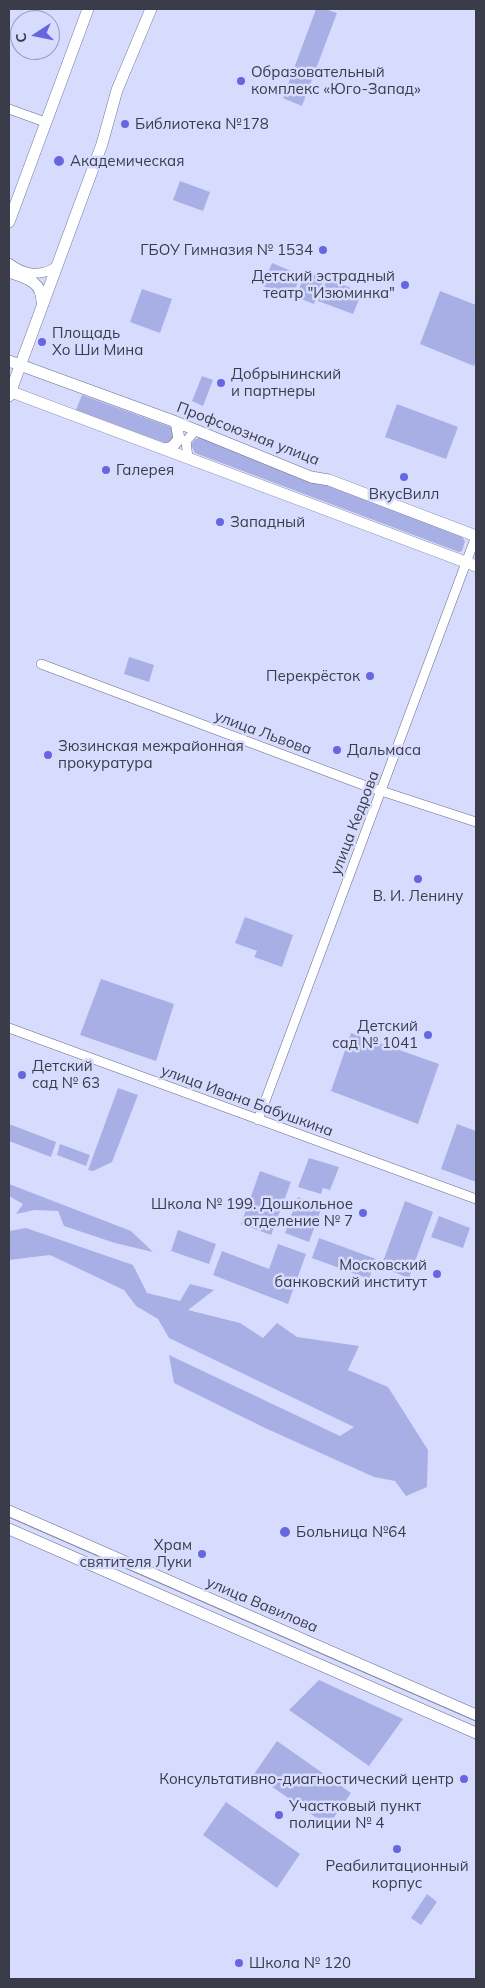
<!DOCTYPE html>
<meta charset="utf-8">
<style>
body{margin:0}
#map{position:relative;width:485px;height:1988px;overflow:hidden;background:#d7dcfe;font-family:Mulish,sans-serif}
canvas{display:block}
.frame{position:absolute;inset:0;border:10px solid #3a3c49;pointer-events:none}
.north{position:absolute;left:10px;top:10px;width:50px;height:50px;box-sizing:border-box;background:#d7dcfe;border:1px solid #989cb6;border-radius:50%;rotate:259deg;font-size:14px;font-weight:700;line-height:20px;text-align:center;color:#3a3c49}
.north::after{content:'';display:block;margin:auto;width:18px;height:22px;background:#6666e0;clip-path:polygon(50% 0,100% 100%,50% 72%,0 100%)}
</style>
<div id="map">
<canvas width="485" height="1988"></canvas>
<div class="frame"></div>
<div class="north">С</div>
</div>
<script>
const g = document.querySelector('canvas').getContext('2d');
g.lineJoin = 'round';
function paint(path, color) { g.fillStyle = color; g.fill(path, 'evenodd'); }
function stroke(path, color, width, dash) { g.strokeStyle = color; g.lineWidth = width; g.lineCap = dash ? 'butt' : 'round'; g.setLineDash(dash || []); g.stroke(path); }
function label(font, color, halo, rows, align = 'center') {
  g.font = font + ' Mulish,sans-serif'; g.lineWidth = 5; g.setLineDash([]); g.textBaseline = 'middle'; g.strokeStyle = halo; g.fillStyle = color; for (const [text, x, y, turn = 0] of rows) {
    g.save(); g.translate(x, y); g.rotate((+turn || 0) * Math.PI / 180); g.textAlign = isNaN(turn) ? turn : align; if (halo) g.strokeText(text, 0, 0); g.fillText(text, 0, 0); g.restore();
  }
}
paint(new Path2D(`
 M316 9H325L337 13 302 106 283 98Z
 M180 181 210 192 203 211 173 200Z
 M272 263 301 275 292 297 263 286Z
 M306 271 324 279 314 304 296 297Z
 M327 279 362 292 353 314 318 301Z
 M142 289 172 299 160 333 130 322Z
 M440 291 476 305V360L474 366 420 344Z
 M202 376 213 380 203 406 192 401Z
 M82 395 176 429 178 432 168 444 76 410Z
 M397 404 458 427 446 459 385 437Z
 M200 437 461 536 465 541 462 551 459 552 195 453 191 445 194 440Z
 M129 657 154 665 149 682 124 674Z
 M245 917 293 935 282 967 254 957 257 951 235 943Z
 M101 979 174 1004 156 1061 80 1035Z
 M351 1033 439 1064 418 1124 331 1091Z
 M118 1088 138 1095 112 1162 93 1171 88 1170Z
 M9 1124 56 1142 51 1157 9 1141Z
 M457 1124 476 1131V1182L441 1169Z
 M60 1144 90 1155 86 1166 57 1155Z
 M309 1158 339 1167 330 1190 323 1188 321 1194 298 1187Z
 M260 1171 291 1182 271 1235 241 1224Z
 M9 1184 131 1231 153 1252 115 1243 64 1226 58 1211 35 1210 16 1214 23 1204 9 1196Z
 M298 1197 322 1207 309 1242 285 1233Z
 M405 1201 433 1212 409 1278 381 1267Z
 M439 1216 470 1228 463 1248 431 1237Z
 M26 1228 133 1265 147 1293 180 1301 190 1284 214 1290 188 1310 240 1323 263 1338 277 1323 297 1337 359 1346 348 1370 388 1387 428 1450 427 1487 406 1496 395 1481 374 1477 265 1428 174 1383 169 1355 340 1436 354 1427 169 1338 158 1319 136 1306 124 1290 50 1255 9 1260V1231Z
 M178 1230 216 1244 209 1264 171 1251Z
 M319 1238 376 1259 369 1279 312 1258Z
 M278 1244 306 1254 288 1304 213 1275 222 1251 269 1269Z
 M319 1680 403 1719 369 1766 289 1710Z
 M277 1741 351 1793 328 1826 254 1774Z
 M226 1802 300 1854 277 1888 203 1835Z
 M427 1894 437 1902 421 1925 411 1918Z`), '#a8afe4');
const minor = new Path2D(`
 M9 109 45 122
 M9 263C24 275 42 277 57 266
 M188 458 186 441 196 430
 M41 664 366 786 476 822
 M9 1028 476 1199
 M258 1120 476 536`);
const major = new Path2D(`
 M9 222 88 9
 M9 272C26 278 42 281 42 302
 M9 361 176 422 311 477 329 480 476 536
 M9 391 476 566
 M9 396 102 144 117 90 151 9
 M165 449 172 447 179 439 176 422
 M9 1511 476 1715
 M9 1529 476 1733`);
stroke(minor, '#696d8b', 10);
stroke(major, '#696d8b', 12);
stroke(minor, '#fff', 9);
stroke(major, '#fff', 11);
stroke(new Path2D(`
 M9 1517 476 1721`), '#888ca3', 1);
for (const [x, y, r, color] of [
 [241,81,5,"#6666e0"],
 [125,124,5,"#6666e0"],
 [59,161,6,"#6666e0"],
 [323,250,5,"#6666e0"],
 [405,285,5,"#6666e0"],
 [42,342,5,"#6666e0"],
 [221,383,5,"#6666e0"],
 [106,470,5,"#6666e0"],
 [404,477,5,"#6666e0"],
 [220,522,5,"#6666e0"],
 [370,676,5,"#6666e0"],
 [337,750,5,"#6666e0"],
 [48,755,5,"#6666e0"],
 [418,879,5,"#6666e0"],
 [428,1035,5,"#6666e0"],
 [22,1075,5,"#6666e0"],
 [363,1213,5,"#6666e0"],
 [437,1274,5,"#6666e0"],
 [285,1532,6,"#6666e0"],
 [202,1554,5,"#6666e0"],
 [464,1779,5,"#6666e0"],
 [279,1815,5,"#6666e0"],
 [397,1849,5,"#6666e0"],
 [239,1963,5,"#6666e0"]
]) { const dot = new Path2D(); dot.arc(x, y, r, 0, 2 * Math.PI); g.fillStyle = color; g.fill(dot); stroke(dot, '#d7dcfe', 2); }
label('15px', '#3a3c49', '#d7dcfe', [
 ["Образовательный",251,72],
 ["комплекс «Юго-Запад»",251,89],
 ["Библиотека №178",135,124],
 ["Академическая",70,161],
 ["ГБОУ Гимназия № 1534",313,250,"right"],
 ["Детский эстрадный",395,276,"right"],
 ["театр \"Изюминка\"",395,293,"right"],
 ["Площадь",52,333],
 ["Хо Ши Мина",52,350],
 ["Добрынинский",231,374],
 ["и партнеры",231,391],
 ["Галерея",116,470],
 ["ВкусВилл",404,494,"center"],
 ["Западный",230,522],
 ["Перекрёсток",360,676,"right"],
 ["Зюзинская межрайонная",58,746],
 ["прокуратура",58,763],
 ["Дальмаса",347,750],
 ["В. И. Ленину",418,896,"center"],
 ["Детский",418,1026,"right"],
 ["сад № 1041",418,1043,"right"],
 ["Детский",32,1066],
 ["сад № 63",32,1083],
 ["Школа № 199. Дошкольное",353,1204,"right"],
 ["отделение № 7",353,1221,"right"],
 ["Московский",427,1265,"right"],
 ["банковский институт",427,1282,"right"],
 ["Больница №64",296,1532],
 ["Храм",192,1545,"right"],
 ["святителя Луки",192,1562,"right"],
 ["Консультативно-диагностический центр",454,1779,"right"],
 ["Участковый пункт",289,1806],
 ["полиции № 4",289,1823],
 ["Реабилитационный",397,1866,"center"],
 ["корпус",397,1883,"center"],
 ["Школа № 120",249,1963]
], 'left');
label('15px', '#3a3c49', '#d7dcfe', [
 ["Профсоюзная улица",248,434,21],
 ["улица Львова",263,733,20],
 ["улица Кедрова",355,823,-69],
 ["улица Ивана Бабушкина",247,1101,20],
 ["улица Вавилова",262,1605,23]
]);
</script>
